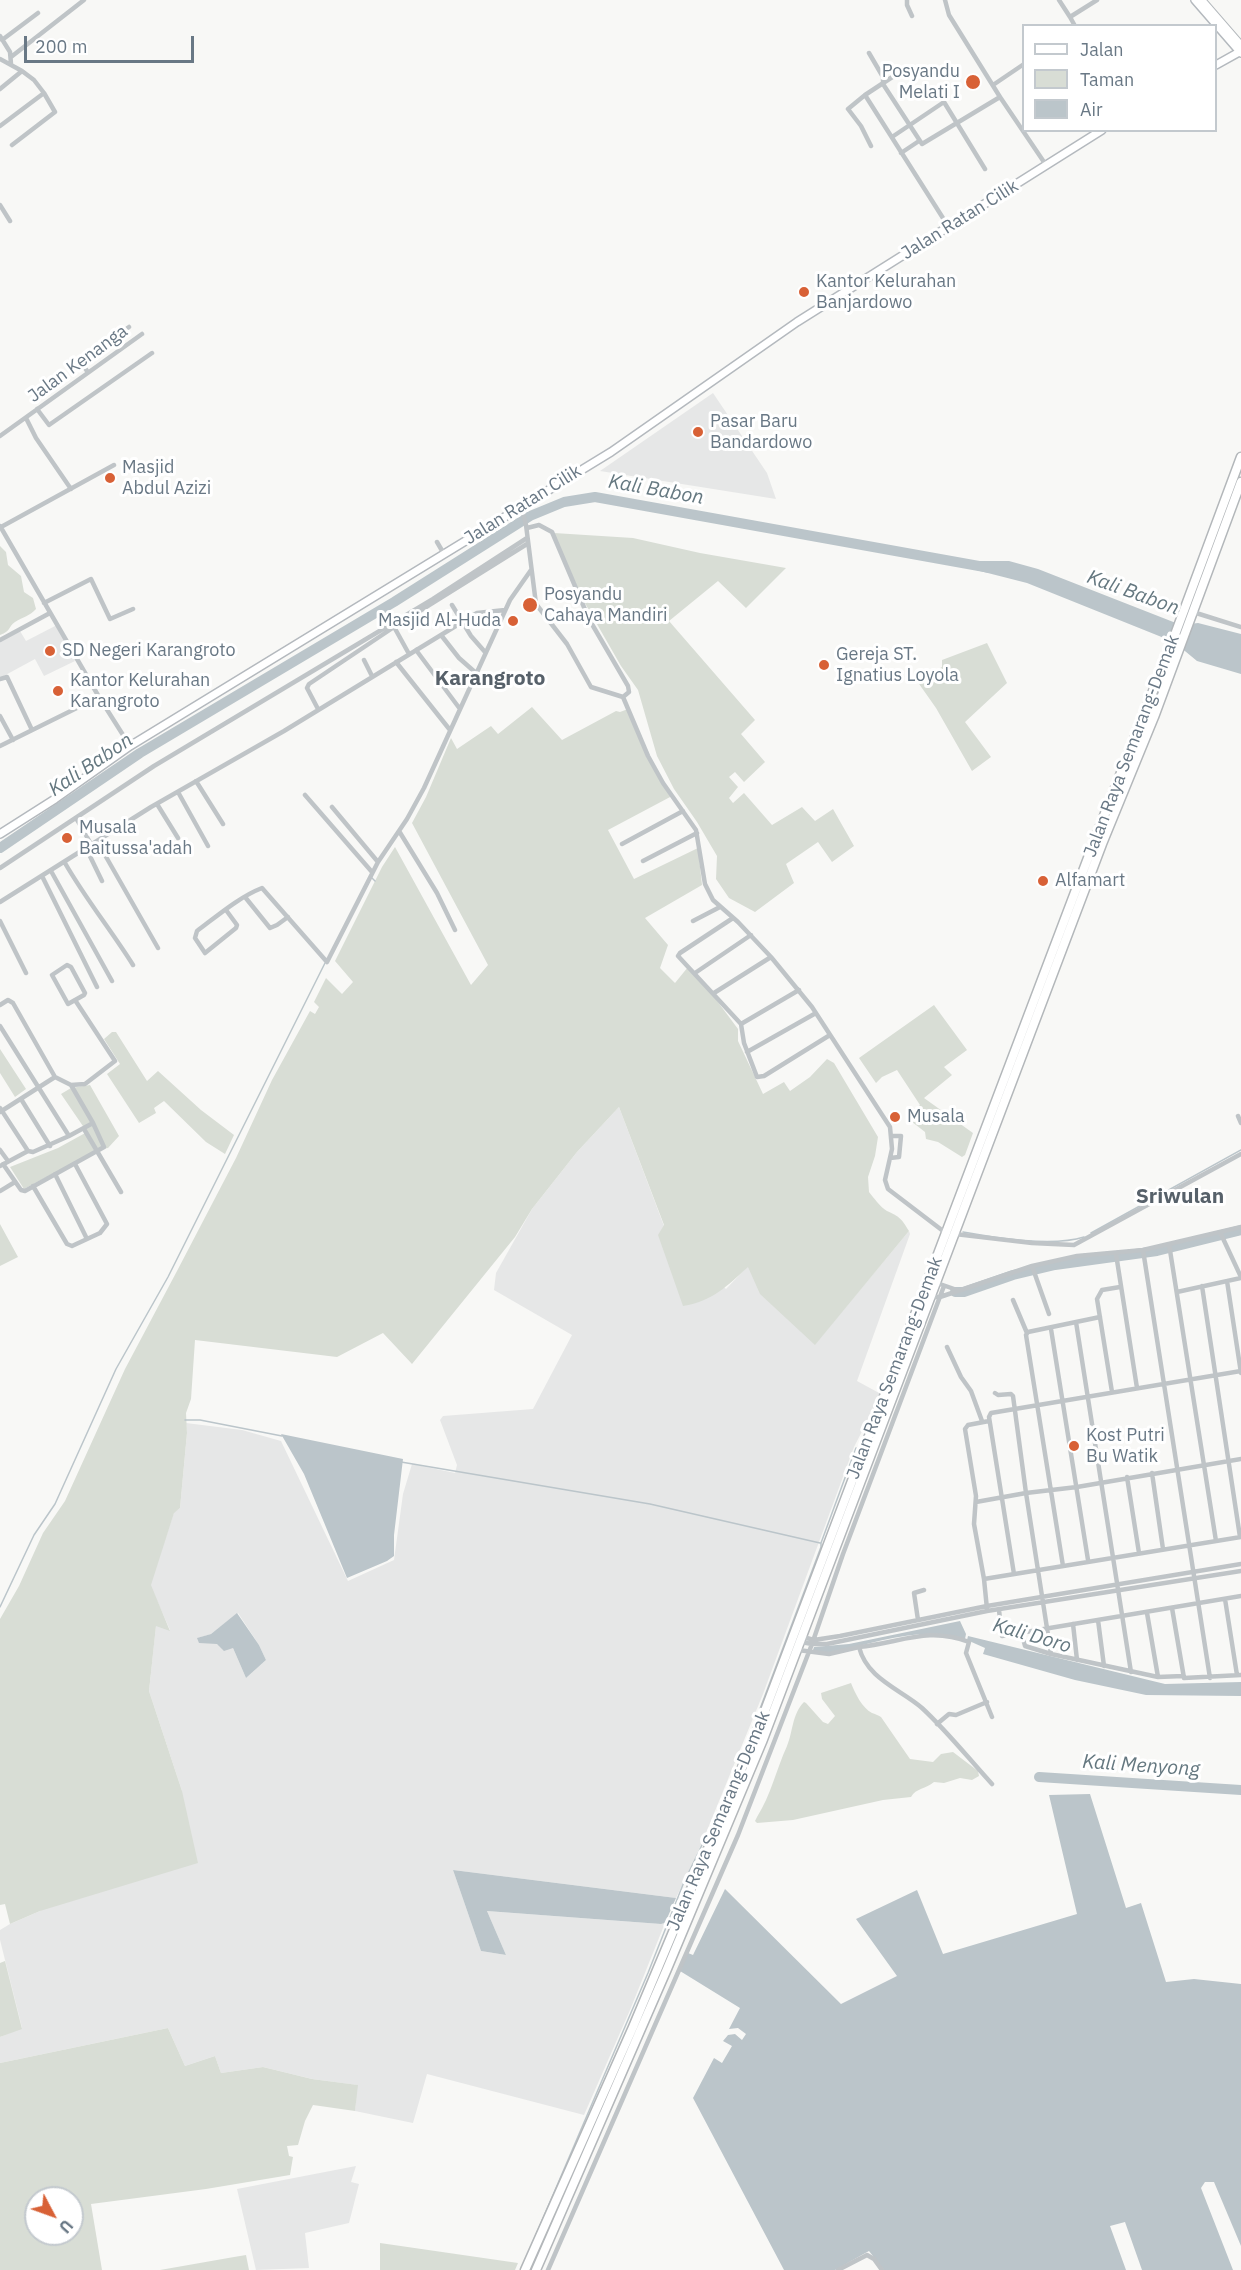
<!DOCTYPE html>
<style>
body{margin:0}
#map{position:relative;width:1241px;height:2270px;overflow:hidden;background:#f8f8f6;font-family:"IBM Plex Sans",sans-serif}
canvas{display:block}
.legend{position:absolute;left:1022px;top:24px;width:195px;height:108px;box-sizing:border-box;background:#fff;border:2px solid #c3c9ce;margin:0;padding:8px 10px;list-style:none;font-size:18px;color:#697885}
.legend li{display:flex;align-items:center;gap:12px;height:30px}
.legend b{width:30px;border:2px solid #c3c9ce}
.north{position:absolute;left:24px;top:2186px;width:60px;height:60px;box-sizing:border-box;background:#fff;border:2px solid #c3c9ce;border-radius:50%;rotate:131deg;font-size:16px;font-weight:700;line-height:24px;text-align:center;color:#697885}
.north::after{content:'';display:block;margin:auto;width:21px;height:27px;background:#d86136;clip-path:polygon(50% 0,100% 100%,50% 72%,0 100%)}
.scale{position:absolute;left:24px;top:36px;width:170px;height:27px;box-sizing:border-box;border:3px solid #697885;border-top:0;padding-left:8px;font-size:18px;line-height:21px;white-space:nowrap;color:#697885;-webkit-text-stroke:4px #fff;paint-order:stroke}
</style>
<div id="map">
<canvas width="1241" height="2270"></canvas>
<ul class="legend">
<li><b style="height:8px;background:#fff"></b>Jalan</li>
<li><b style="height:16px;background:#d8ddd5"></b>Taman</li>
<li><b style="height:16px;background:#bbc5ca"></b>Air</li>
</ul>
<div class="north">U</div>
<div class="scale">200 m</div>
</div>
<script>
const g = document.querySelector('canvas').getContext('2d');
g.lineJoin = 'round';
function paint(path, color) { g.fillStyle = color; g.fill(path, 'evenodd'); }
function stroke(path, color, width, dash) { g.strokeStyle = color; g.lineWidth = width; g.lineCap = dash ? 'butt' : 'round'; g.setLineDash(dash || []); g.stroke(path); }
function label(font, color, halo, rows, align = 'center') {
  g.font = font + ' "IBM Plex Sans",sans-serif'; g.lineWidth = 6; g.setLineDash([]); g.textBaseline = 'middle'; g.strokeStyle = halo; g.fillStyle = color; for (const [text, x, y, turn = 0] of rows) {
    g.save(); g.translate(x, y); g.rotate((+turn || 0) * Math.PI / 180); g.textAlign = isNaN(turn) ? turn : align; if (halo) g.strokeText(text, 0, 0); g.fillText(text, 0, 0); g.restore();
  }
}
paint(new Path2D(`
 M713 393 767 473 776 499 600 471Z
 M57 625 75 661 44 676 35 659 0 678V642L20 631 26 641Z
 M619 1107 664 1226 726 1289 748 1266 815 1344 909 1231 910 1234 857 1381 881 1394 854 1447 763 1694 701 1845 676 1898 453 1870 481 1951 506 1955 487 1911 661 1924 665 1923 630 2010 584 2115 427 2074 413 2123 355 2111 357 2085 312 2079 263 2067 221 2073 215 2056 185 2066 168 2028 0 2063V2037L22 2028 0 1940V1930L10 1924 40 1911 182 1791 149 1691 156 1625 170 1630 150 1585 174 1512 180 1508 187 1433 186 1423 242 1430 281 1441 348 1581 394 1560 403 1494 412 1464 455 1473 457 1465 440 1420 443 1416 533 1409 572 1335 494 1290 496 1273 532 1209 577 1152ZM238 1613 259 1645 266 1660 246 1678 233 1648 198 1638 211 1634Z
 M356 2166 351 2182 359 2184 349 2223 305 2233 309 2268 256 2270 237 2189Z`), '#e6e7e7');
paint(new Path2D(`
 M554 533 633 538 700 553 786 568 746 608 718 581 669 621 755 720 741 734 765 762 744 782 735 772 729 777 738 787 729 798 733 803 744 793 772 825 802 807 815 821 833 809 854 846 832 862 818 842 786 864 794 883 755 912 729 898 716 879 717 856 697 822 674 789 657 756 638 690 621 666 582 598Z
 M0 546 6 552 8 565 21 576 24 592 33 598 36 609C30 616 23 617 15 622 8 627 11 631 0 635Z
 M987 643 1007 683 965 722 991 757 972 771 936 708 917 681 942 667V660Z
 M532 707 562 740 616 711 620 712 628 709 648 756 672 796 608 830 634 879 698 848 702 885 645 918 668 945 660 968 675 983 688 967 703 982 738 1029V1041L763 1094 784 1082 790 1091 810 1077 827 1059 834 1063 878 1137 875 1156 868 1177 869 1192C874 1198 880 1207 887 1211 900 1217 901 1218 909 1231L815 1345 760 1294 748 1267C727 1286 713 1301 683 1306L658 1235 664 1225 619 1107 577 1152 532 1209 515 1237 412 1364 383 1333 337 1357 195 1340 191 1399 186 1413 187 1433 180 1508 174 1513 151 1585 170 1631 156 1626 149 1691 182 1791 198 1863 40 1911 10 1924 5 1904 0 1905V1619L19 1586 43 1533 65 1501 125 1369 177 1271 236 1158 272 1080 310 1011 315 1014 319 1007 314 1002 326 978 342 994 353 982 335 961 382 867 395 847 471 985 488 965 412 823 426 797 451 738 457 749 491 726 498 734Z
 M934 1005 967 1050 944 1067 952 1075 924 1098 973 1133 965 1155 962 1157 938 1142 926 1139 925 1132 907 1118 920 1105 897 1070 882 1077 876 1083 859 1058Z
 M112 1032H116L147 1081 158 1071 201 1110 234 1135 225 1154 206 1142 164 1101 154 1108 156 1113 139 1123 107 1074 120 1064 104 1039Z
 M0 1049 26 1089 15 1097 0 1073Z
 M90 1085 119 1136 108 1148 97 1150 24 1189 10 1167 58 1148 87 1132 61 1094 71 1088Z
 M0 1224 18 1257 0 1266Z
 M851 1683C855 1693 862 1708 872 1713 875 1714 878 1715 881 1717L910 1759 933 1762 941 1754 953 1752 978 1771 979 1776 972 1780 960 1778 944 1783 934 1782C926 1789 916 1788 911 1797L883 1800 793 1820 757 1823 755 1821 757 1817C771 1795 776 1770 787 1746 793 1732 792 1714 804 1702L806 1703 823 1722 828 1724 835 1716 822 1699 821 1693Z
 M5 1961 22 2029 0 2037V1963Z
 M168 2028 185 2066 215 2056 221 2073 263 2067 312 2079 358 2085 355 2111 313 2105 305 2121 298 2145 287 2146 289 2156 293 2157 290 2175 206 2189 91 2204 102 2270H0V2063ZM36 2198H72V2234H36Z
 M380 2243 518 2263 515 2270H380Z
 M246 2255 249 2270H160L234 2257Z`), '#d8ddd5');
paint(new Path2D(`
 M977 561H1009L1038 569 1181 625 1198 623 1241 634V674L1197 661 1174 642 1027 583 976 570Z
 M281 1434 403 1459 394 1535V1556L387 1561 347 1578 304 1474Z
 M237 1613 259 1645 266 1660 246 1678 233 1648 224 1651 217 1644 199 1643 197 1638 211 1634Z
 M960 1621 966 1634 965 1639C923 1625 876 1643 834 1652L820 1653 813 1650 814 1647 849 1644Z
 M968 1636 1165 1684 1241 1682V1696L1146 1695 1075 1680 983 1654 985 1648 967 1640Z
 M1090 1794 1126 1908 1141 1903 1166 1982 1194 1979 1241 1984V2246L1214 2182H1205L1201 2188 1233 2270H1142L1125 2222 1110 2226 1126 2270H884L869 2251 835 2270H784L693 2098 714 2058 722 2063 732 2046 723 2041 728 2035 735 2034 742 2040 746 2034 738 2028 729 2029 740 2008 680 1971 688 1953 693 1955 725 1889 841 2004 897 1976 856 1919 917 1890 943 1954 1077 1914 1049 1795Z
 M453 1870 676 1898 665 1923 661 1924 487 1911 506 1955 481 1951Z`), '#bbc5ca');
stroke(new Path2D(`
 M371 877 375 881
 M963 1232C997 1238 1052 1247 1084 1237
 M1091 1233 1241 1150
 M185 1420H200L282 1436
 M401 1462 650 1504 820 1543
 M0 1607 34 1535 55 1504 116 1369 168 1277 325 963
 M532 2244 648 1973 684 1882 717 1814 743 1754 821 1547V1543L856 1448`), '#bbc5ca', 1.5);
stroke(new Path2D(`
 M0 848 140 753 394 602 530 516 564 502 595 497 990 568
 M955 1292H964L1013 1275 1055 1265 1157 1251 1241 1230
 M1039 1777 1241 1790`), '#bbc5ca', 10);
const secondary = new Path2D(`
 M1195 0 1241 53
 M1216 65 1241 51
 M0 834 55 799 130 746 611 452 797 322 1102 130`);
const primary = new Path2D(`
 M1201 0 1241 46`);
const highway = new Path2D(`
 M525 2270 633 2027 755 1737 1102 821 1170 648 1241 457
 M536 2270 667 1969 762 1742 1102 844 1154 717 1241 482`);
stroke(secondary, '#b4b9be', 10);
stroke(primary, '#b3b8bc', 10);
stroke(highway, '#b3b7ba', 11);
stroke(new Path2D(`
 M907 0V5L912 16
 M945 0 949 15 1000 97 1046 165
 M1059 0 1070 17
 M1075 26 1070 17 1097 0
 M0 36 10 52 11 64
 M2 40 38 13
 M869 53 883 77V84L922 144 1000 97
 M11 57 84 0
 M0 59 22 71 0 89
 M906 68 865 95 948 226
 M993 85 1024 64
 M865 95 848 109 861 126 871 146
 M0 126 44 93 34 80 22 71
 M892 137 944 102 985 169
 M12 145 55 112 44 93
 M901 153 919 141
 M0 205 10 221
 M87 371 81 362 129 327
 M37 409 49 425 152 353
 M26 418 36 438 71 489
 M0 436 142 334
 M521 506 526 525 536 604 567 644 591 687 623 697
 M0 526 99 697 130 746
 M1 527 114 465
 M527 528 539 525 552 532 589 619 628 686 629 692 623 697
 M437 542 444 554
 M44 603 91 579 110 619 133 609
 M452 605 471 636 485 652
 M1193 612 1241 627
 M393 625 409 654
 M441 635 459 658 476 673
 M0 640 50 613
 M416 650 460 709
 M364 660 372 676
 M396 662 450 730
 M0 679 7 677 32 730
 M623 697 648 756 663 783 696 830 705 884 713 900 738 922 771 957 812 1007 890 1127 892 1149 885 1180 888 1189 947 1234
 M318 709 307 688 309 684 394 627 527 544
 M0 716 13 740
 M0 746 99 697
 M196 781 223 824
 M178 792 208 846
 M305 795 372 872
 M157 804 178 838
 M332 807 378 862
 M76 818 91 844
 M399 831 437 893 455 930
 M97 841 158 948
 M622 844 683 811
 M86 848 102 881
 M643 861 697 833
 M65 863C85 898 111 930 133 965
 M0 868 154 766 433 599 527 538
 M51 871 112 981
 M42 876 97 987
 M245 897 270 928 277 925 288 917
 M0 902 151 807 284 731 477 613 505 610
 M226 910 237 925 236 928 205 953 195 938 197 931C217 916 239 897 262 888L327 962 378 862 407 819 424 788 510 600 531 570
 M733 918 680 953 678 956 741 1024 744 1043 757 1077 764 1076 830 1035
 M0 921 26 973
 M693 921 720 907
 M67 965 71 967 85 993 84 995 68 1004 52 975Z
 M695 973 751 935
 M714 993 771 957
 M0 1005 8 1000 13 1003 55 1077 71 1085 93 1123 104 1147 97 1151 84 1129
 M741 1024 799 990
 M0 1026 69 1136 33 1152 28 1151 0 1166
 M747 1052 816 1013
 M71 1085 85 1084 115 1061 75 1000
 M21 1099 50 1146
 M0 1108 28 1151
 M0 1112 55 1077
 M1238 1116 1241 1123
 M69 1136 93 1123
 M0 1150 8 1161
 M890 1158 899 1157 901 1136H892
 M3 1164 21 1190 25 1191 97 1151 121 1192
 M55 1174 87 1239
 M33 1186 67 1244 72 1246 100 1233 107 1224 75 1164
 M0 1191 15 1182
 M1220 1232 1241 1277
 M955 1234 1032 1243 1074 1245 1241 1154
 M1169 1244 1216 1541
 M1143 1250 1210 1678
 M1116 1254 1137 1388
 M1032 1266 1049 1314
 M1227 1281 1241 1373
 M937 1283 957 1290
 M1202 1286 1240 1537
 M1177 1292 1241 1278
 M932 1297H940L1032 1266 1077 1256 1143 1250 1241 1227
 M1013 1300 1027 1333
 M1076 1322 1131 1672
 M1051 1329 1088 1560
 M947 1347 961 1377 971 1391 982 1421
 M1112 1392 1097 1299 1102 1290 1120 1287
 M989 1421 968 1425 965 1429 976 1496 974 1524 984 1579 1241 1537
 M1152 1473 1163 1549
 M1127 1477 1139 1553
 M976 1502 1026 1493 1013 1396 1011 1394 998 1395 995 1393
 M1063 1566 1026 1335 1028 1332 1100 1317
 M1014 1574 989 1417 991 1413 1241 1371
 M984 1579 987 1609
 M1225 1599 1237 1675
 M1172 1608 1184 1678 1241 1675
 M999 1610 1002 1636 1241 1596
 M1147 1613 1158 1677 1051 1654 1026 1493 1077 1487 1241 1459
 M918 1620 914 1593 924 1590
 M1098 1620 1104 1666
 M1073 1624 1077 1660
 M1022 1634 1025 1646 1051 1654
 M803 1637 814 1640 840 1636 987 1606 1241 1564
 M801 1642 812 1644H827L987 1611 1241 1571
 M859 1647C900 1643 928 1626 969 1642L966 1653 992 1717
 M798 1650 829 1654 859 1647C867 1679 900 1689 922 1708 947 1731 969 1759 992 1784
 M1158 1677 1183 1676
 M937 1724 949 1714 956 1715 987 1702
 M548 2270 738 1835 812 1644 843 1554 944 1286
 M838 2270 867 2255 874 2259 882 2270`), '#bfc4c7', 4.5);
stroke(secondary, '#fff', 7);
stroke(primary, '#fff', 8);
stroke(highway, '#fff', 8);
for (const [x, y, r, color] of [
 [973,82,8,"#d86136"],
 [804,292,6,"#d86136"],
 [698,432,6,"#d86136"],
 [110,478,6,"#d86136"],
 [530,605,8,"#d86136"],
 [513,621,6,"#d86136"],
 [50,651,6,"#d86136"],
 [824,665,6,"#d86136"],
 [58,691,6,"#d86136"],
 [67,838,6,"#d86136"],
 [1043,881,6,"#d86136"],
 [895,1117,6,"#d86136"],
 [1074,1446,6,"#d86136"]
]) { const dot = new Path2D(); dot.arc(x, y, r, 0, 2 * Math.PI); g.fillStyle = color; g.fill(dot); stroke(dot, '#fff', 2); }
label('18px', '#697885', '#fff', [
 ["Posyandu",960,72,"right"],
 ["Melati I",960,93,"right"],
 ["Kantor Kelurahan",816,282],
 ["Banjardowo",816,303],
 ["Pasar Baru",710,422],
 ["Bandardowo",710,443],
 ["Masjid",122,468],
 ["Abdul Azizi",122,489],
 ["Posyandu",544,595],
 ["Cahaya Mandiri",544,616],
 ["Masjid Al-Huda",501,621,"right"],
 ["SD Negeri Karangroto",62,651],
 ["Gereja ST.",836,655],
 ["Ignatius Loyola",836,676],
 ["Kantor Kelurahan",70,681],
 ["Karangroto",70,702],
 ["Musala",79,828],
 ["Baitussa'adah",79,849],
 ["Alfamart",1055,881],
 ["Musala",907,1117],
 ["Kost Putri",1086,1436],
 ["Bu Watik",1086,1457]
], 'left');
label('18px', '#697885', '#fff', [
 ["Jalan Ratan Cilik",960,220,-32],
 ["Jalan Kenanga",78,364,-36],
 ["Jalan Ratan Cilik",523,505,-32],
 ["Jalan Raya Semarang-Demak",1132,746,-69],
 ["Jalan Raya Semarang-Demak",895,1368,-69],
 ["Jalan Raya Semarang-Demak",719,1821,-67]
]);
label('italic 20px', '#657880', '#fff', [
 ["Kali Babon",656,490,10],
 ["Kali Babon",1133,593,20],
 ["Kali Babon",91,765,-34],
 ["Kali Doro",1032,1636,16],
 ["Kali Menyong",1141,1766,4]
]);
label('bold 21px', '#57616a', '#fff', [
 ["Karangroto",490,679],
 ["Sriwulan",1180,1197]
]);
</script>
